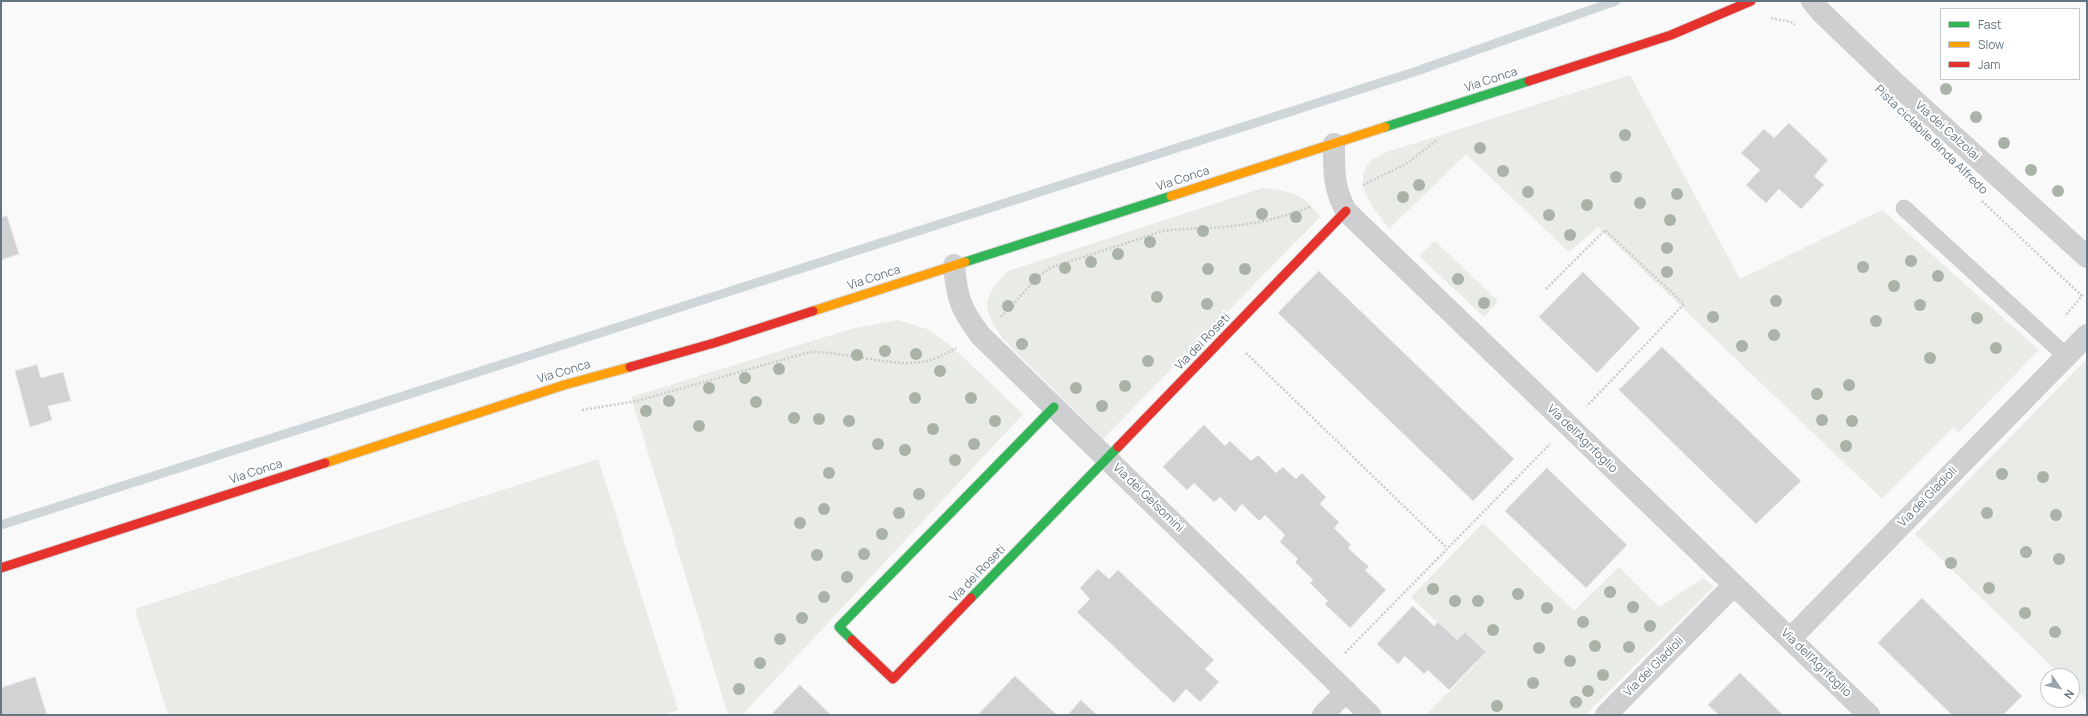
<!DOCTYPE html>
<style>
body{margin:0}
#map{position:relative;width:2088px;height:716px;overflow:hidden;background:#f9f9f9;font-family:Manrope,sans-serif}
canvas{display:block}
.frame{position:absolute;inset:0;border:2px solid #657683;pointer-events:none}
.legend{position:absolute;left:1940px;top:8px;width:140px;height:72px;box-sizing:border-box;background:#fff;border:1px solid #c1c8cd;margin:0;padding:5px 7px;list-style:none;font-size:12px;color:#657683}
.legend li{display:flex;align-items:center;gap:8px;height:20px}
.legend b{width:20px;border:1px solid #c1c8cd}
.north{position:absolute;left:2040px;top:668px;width:40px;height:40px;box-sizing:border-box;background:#fff;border:1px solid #c1c8cd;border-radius:50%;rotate:124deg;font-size:11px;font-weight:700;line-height:16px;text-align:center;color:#657683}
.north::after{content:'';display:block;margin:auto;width:14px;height:18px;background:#99a4ac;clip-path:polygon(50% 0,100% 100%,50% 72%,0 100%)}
</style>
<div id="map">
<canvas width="2088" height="716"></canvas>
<div class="frame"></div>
<ul class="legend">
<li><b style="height:5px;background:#30b455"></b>Fast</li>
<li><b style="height:5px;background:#ff9f0a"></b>Slow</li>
<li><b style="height:5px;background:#e5322d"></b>Jam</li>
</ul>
<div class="north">N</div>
</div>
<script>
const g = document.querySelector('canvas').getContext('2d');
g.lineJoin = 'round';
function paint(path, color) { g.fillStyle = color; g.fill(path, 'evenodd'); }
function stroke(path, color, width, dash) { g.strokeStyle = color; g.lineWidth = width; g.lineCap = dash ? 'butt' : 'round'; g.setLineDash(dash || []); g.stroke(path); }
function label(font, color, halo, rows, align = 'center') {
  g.font = font + ' Manrope,sans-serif'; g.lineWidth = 4; g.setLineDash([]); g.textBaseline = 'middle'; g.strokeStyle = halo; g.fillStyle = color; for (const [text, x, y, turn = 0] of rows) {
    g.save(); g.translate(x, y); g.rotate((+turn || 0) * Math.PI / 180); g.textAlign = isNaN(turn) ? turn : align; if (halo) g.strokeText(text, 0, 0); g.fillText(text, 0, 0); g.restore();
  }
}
paint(new Path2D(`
 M1630 75 1740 279 1882 210 2039 350 1958 433 1954 427 1882 499 1598 227 1569 252 1466 154 1389 229C1377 211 1349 184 1371 161 1375 157 1382 155 1387 152Z
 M1263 188C1289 191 1305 193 1320 217L1103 439 1003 339C981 307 981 299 1008 271Z
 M1435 241 1498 301 1484 317 1419 256Z
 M898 320 927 329 949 344 1023 414 742 715H728L631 397 851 329Z
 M2086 360 2087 361V700L2072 686V676H2062L1915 534Z
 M598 459 678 710 663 715H168L135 609Z
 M1483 523 1574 611 1619 567 1659 607 1703 578 1714 586 1585 715H1426L1478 662 1411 597Z`), '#e8ebe6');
stroke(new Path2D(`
 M1 525 1414 72 1616 1`), '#ced6d9', 9);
const building = new Path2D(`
 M1789 123 1828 160 1814 176 1824 185 1801 209 1779 189 1766 203 1746 185 1760 170 1741 153 1764 129 1774 138Z
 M7 216 19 254 1 260V218Z
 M1319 271 1514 459 1473 501 1278 313Z
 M1583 272 1640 328 1597 373 1539 317Z
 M1662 347 1801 481 1756 524 1619 390Z
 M37 365 41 378 63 372 71 401 48 406 52 420 30 427 15 371Z
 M1204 425 1225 446 1230 441 1251 461 1258 455 1276 473 1283 467 1296 479 1302 473 1326 497 1320 504 1339 522 1334 528 1351 545 1348 548 1369 567 1365 570 1386 590 1350 628 1325 604 1328 601 1310 583 1313 580 1295 562 1298 559 1280 542 1285 535 1265 515 1259 521 1242 504 1235 512 1220 497 1214 502 1194 483 1187 490 1163 467Z
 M1547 468 1627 545 1586 588 1505 511Z
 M1098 569 1109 579 1118 570 1214 660 1205 669 1219 682 1200 702 1186 689 1174 703 1077 612 1090 599 1080 588Z
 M1922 598 2022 696 2003 715H1952L1878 643Z
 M1413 606 1434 626 1438 622 1457 640 1465 632 1486 652 1449 690 1428 670 1424 674 1405 656 1398 664 1377 644Z
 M1740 673 1783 715H1719L1708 705Z
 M1015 676 1057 715H978Z
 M35 677 47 715H1V688Z
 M800 685 831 715H771Z
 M1081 700 1097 715H1068Z`);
paint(building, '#d0d2d3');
stroke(building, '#e8e8e8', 1);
const fast = new Path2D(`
 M1385 127 1529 81
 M965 262 1171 196
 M971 598 1118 447
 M852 640 839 627 1054 407`);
const slow = new Path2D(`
 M1171 196 1385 127
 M813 311 965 262
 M325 463 564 385 630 367`);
const jam = new Path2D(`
 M1529 81 1671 35 1751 1
 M630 367 714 343 813 311
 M1118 447 1346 211
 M1 568 325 463
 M852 640 893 679 971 598`);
stroke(fast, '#d5d6d7', 11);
stroke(slow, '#d5d6d7', 11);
stroke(jam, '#d5d6d7', 11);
stroke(new Path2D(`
 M1771 18 1791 22 1795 25
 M1363 185 1406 164 1437 140
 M1982 201 2082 296 2065 316
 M1546 289 1605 230 1684 304 1587 406
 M1001 317 1040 275 1050 268 1163 231C1183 228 1203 229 1224 227 1254 224 1282 218 1310 207
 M1246 353 1447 548
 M582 410 637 401 810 352C847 351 898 370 930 360 939 358 948 352 956 348
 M1345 653 1550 444`), '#cbcccd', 2.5, [2, 2]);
stroke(new Path2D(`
 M1904 208 2066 356`), '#cecfd0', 17);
stroke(new Path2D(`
 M1812 1 1820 11 1894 82 2087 257
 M1334 144C1334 170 1333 187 1346 211L1869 715
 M954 265C957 298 960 308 980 335L1370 715
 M1790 639 2087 335
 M1323 715 1346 691
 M1606 715 1734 585`), '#cecfd0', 22);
stroke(fast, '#30b455', 9);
stroke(slow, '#ff9f0a', 9);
stroke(jam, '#e5322d', 9);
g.fillStyle = '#a9b3a7';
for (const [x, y] of [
 [1946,89],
 [1976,117],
 [1625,135],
 [2004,143],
 [1480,148],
 [2031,170],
 [1503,171],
 [1616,177],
 [1419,185],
 [2058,191],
 [1528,192],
 [1677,194],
 [1403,197],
 [1640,203],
 [1587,205],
 [1262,214],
 [1549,215],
 [1296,217],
 [1670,220],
 [1203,231],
 [1570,235],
 [1150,242],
 [1667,248],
 [1118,254],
 [1911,261],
 [1091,262],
 [1863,267],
 [1065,268],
 [1208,269],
 [1245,269],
 [1667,272],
 [1938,276],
 [1035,279],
 [1458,279],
 [1894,286],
 [1157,297],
 [1776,301],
 [1484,303],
 [1207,304],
 [1920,305],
 [1008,306],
 [1713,317],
 [1977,318],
 [1876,321],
 [1774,335],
 [1022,344],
 [1742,346],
 [1996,348],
 [885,351],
 [916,354],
 [857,355],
 [1930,358],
 [1148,361],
 [779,369],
 [940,371],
 [745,378],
 [1849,385],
 [1125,386],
 [709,388],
 [1076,388],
 [1817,394],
 [915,398],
 [971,398],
 [669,401],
 [756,402],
 [1102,406],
 [646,411],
 [794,418],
 [819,419],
 [1822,420],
 [849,421],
 [995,421],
 [1852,421],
 [699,426],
 [933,429],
 [878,444],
 [974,444],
 [1846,446],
 [905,450],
 [955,460],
 [829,473],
 [2002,474],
 [2043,477],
 [919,494],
 [824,509],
 [899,513],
 [1987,513],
 [2056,515],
 [800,523],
 [882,534],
 [2026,552],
 [864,554],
 [817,555],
 [2059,559],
 [1951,563],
 [847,577],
 [1989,588],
 [1433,589],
 [1610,592],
 [1518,594],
 [824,597],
 [1455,601],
 [1478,601],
 [1633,607],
 [1547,608],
 [2025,613],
 [802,618],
 [1583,622],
 [1650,626],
 [1493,630],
 [2055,632],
 [780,639],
 [1595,646],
 [1629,647],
 [1539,648],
 [1570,661],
 [760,663],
 [1603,675],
 [1533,683],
 [739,689],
 [1588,691],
 [1576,702],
 [1497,706]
]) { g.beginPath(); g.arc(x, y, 6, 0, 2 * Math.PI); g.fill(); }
label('12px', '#657683', '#fff', [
 ["Via Conca",1491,80,-18],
 ["Via dei Calzolai",1947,131,42],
 ["Pista ciclabile Binda Alfredo",1931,140,44],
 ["Via Conca",1183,179,-18],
 ["Via Conca",874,278,-18],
 ["Via dei Roseti",1203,342,-46],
 ["Via Conca",564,372,-17],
 ["Via dell'Agrifoglio",1582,439,44],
 ["Via Conca",256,472,-18],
 ["Via dei Gladioli",1928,497,-46],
 ["Via dei Gelsomini",1148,498,44],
 ["Via dei Roseti",978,574,-46],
 ["Via dell'Agrifoglio",1816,663,44],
 ["Via dei Gladioli",1654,667,-45]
]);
</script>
